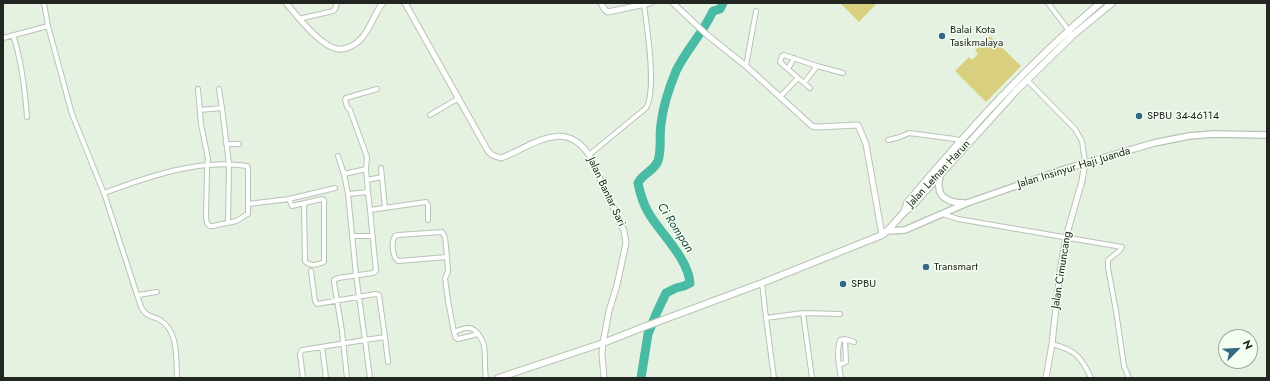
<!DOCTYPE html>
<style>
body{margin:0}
#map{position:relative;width:1270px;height:381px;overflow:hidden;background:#e5f2e2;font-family:Jost,sans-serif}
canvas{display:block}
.frame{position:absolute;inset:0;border:4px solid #212620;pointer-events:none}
.north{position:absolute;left:1218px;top:329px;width:40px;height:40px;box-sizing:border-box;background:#f4fef2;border:1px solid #a0a89e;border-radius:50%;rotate:66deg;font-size:11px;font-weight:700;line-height:16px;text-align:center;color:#212620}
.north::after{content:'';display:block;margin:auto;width:14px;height:18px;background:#356a86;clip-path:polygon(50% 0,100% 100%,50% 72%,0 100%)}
</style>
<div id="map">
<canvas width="1270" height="381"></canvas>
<div class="frame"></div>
<div class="north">N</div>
</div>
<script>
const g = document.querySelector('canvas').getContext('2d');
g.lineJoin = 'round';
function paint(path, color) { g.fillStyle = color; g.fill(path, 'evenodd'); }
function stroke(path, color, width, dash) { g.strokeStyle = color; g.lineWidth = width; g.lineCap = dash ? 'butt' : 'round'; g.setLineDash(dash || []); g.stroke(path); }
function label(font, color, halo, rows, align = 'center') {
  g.font = font + ' Jost,sans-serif'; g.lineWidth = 3; g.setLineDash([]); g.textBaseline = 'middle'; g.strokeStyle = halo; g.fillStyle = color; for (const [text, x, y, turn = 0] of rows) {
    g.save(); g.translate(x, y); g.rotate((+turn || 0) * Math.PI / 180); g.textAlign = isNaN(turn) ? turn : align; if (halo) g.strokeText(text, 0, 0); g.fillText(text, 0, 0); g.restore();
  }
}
paint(new Path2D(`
 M840 3H877L859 22Z
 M990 36 1021 66 986 102 955 71 969 57 972 60 978 54 975 50Z`), '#d8d07f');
stroke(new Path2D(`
 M641 378 648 334 657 312 666 293 676 288 684 286 690 283C688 258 660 233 648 212 643 203 640 193 638 183 642 174 654 171 658 161 662 148 659 137 661 124 663 106 669 88 676 71 686 50 703 33 713 11L720 9 723 3`), '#49baa4', 9);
const minor = new Path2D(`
 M44 3 48 26 72 114 105 196 141 307C147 318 151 315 160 320 179 331 176 360 177 378
 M1048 3 1070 32
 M299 19 333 11 335 9 337 3
 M13 35C22 62 25 89 27 117
 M3 38 48 26
 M746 66 756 11
 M788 69 794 58
 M798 78 780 62 782 56 784 55 817 66
 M1027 80 1075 129 1082 141 1085 162
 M804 83 817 66 843 73
 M219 89 222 108
 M780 97 798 78 810 88
 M200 110 222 108 229 164 228 223
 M430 115 459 98
 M888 140 900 137 909 133 955 139 961 141
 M226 144H239
 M589 155 646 108C657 91 647 27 644 5
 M338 156 344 174
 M381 168 385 208
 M367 180 382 177
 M368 192 366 169 367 157 350 110 347 107 345 100 346 98 377 89
 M104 193C147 177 200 158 247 166L248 169V214C243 216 241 219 236 221 229 223 220 224 213 226H210L207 223 206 217 207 168 208 159 201 124 198 89
 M348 194 368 192 370 210
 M289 199 335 188
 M248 204 289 199 292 206 322 199 324 200V262C317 265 310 267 305 261L304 204
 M943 214 958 219 1122 247 1119 251 1108 260V268L1116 311 1124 366 1129 378
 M352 236H372
 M447 257 445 237 442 232 398 235 395 236C391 242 392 256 398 261L447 257 448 272 445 278 448 301 454 332C458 331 464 327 469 328 476 328 483 340 484 346 486 357 484 367 486 378
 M311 271 315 301 317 304 375 294 379 295 385 337 365 340 370 378
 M762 283 766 318
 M138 295 157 292
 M803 313 812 378
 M454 332 456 338 458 339 478 334
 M385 337 388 362
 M1052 344C1075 350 1081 356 1091 378
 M322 347 326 378
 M839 365 846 362 845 339
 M303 378 300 354 302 350 365 340 356 275 348 194 344 174 366 169
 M347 378 342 331 334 282V280L338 278 373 273 376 271 370 210 426 202 428 205V220
 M774 378 766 318 803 313 840 314
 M841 378C839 366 836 352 840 340L845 339 854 342`);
const tertiary = new Path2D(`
 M286 3C297 16 321 47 338 49 346 50 355 45 360 40 371 29 374 13 383 3
 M405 3 488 151 492 155 501 158C531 147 564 117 589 155L624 231 626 243 617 285 609 311 603 343 602 354 604 378
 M601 3 605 10 608 12 650 3
 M673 3 706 34 746 66 812 126 816 127 858 125 866 144 882 235
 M1046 378 1052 344 1060 271 1066 237 1082 181 1085 162`);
const secondary = new Path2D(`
 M941 173C940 177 938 182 939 187 939 199 953 203 964 203
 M888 231 905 230 967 203 1065 169 1154 143 1189 136 1214 134 1267 135`);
const primary = new Path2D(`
 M905 210 907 203C967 132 1029 63 1100 3
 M498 378 603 343 641 328 762 283 882 235C894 227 899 214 911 207L1016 91 1072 36 1112 3`);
stroke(minor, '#b7c4b5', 6);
stroke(tertiary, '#b7c4b5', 7);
stroke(secondary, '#b7c4b5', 8);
stroke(primary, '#b7c4b5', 8);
stroke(minor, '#fff', 4);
stroke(tertiary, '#fff', 5);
stroke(secondary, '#fff', 5.5);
stroke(primary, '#fff', 6);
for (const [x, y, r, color] of [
 [942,36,4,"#356a86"],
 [1139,116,4,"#356a86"],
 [926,267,4,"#356a86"],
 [843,284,4,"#356a86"]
]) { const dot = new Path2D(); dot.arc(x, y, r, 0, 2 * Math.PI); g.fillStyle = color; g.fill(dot); stroke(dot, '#f4fef2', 1.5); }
label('11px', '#212620', '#f4fef2', [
 ["Balai Kota",950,30],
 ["Tasikmalaya",950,43],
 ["SPBU 34-46114",1147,116],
 ["Transmart",934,267],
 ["SPBU",851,284]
], 'left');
label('11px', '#212620', '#f4fef2', [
 ["Jalan Insinyur Haji Juanda",1074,168,-17],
 ["Jalan Letnan Harun",939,174,-47],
 ["Jalan Bantar Sari",606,192,65],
 ["Jalan Cimuncang",1062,270,-81]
]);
label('italic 12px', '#1c4d43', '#f4fef2', [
 ["Ci Rompan",675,228,57]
]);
</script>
